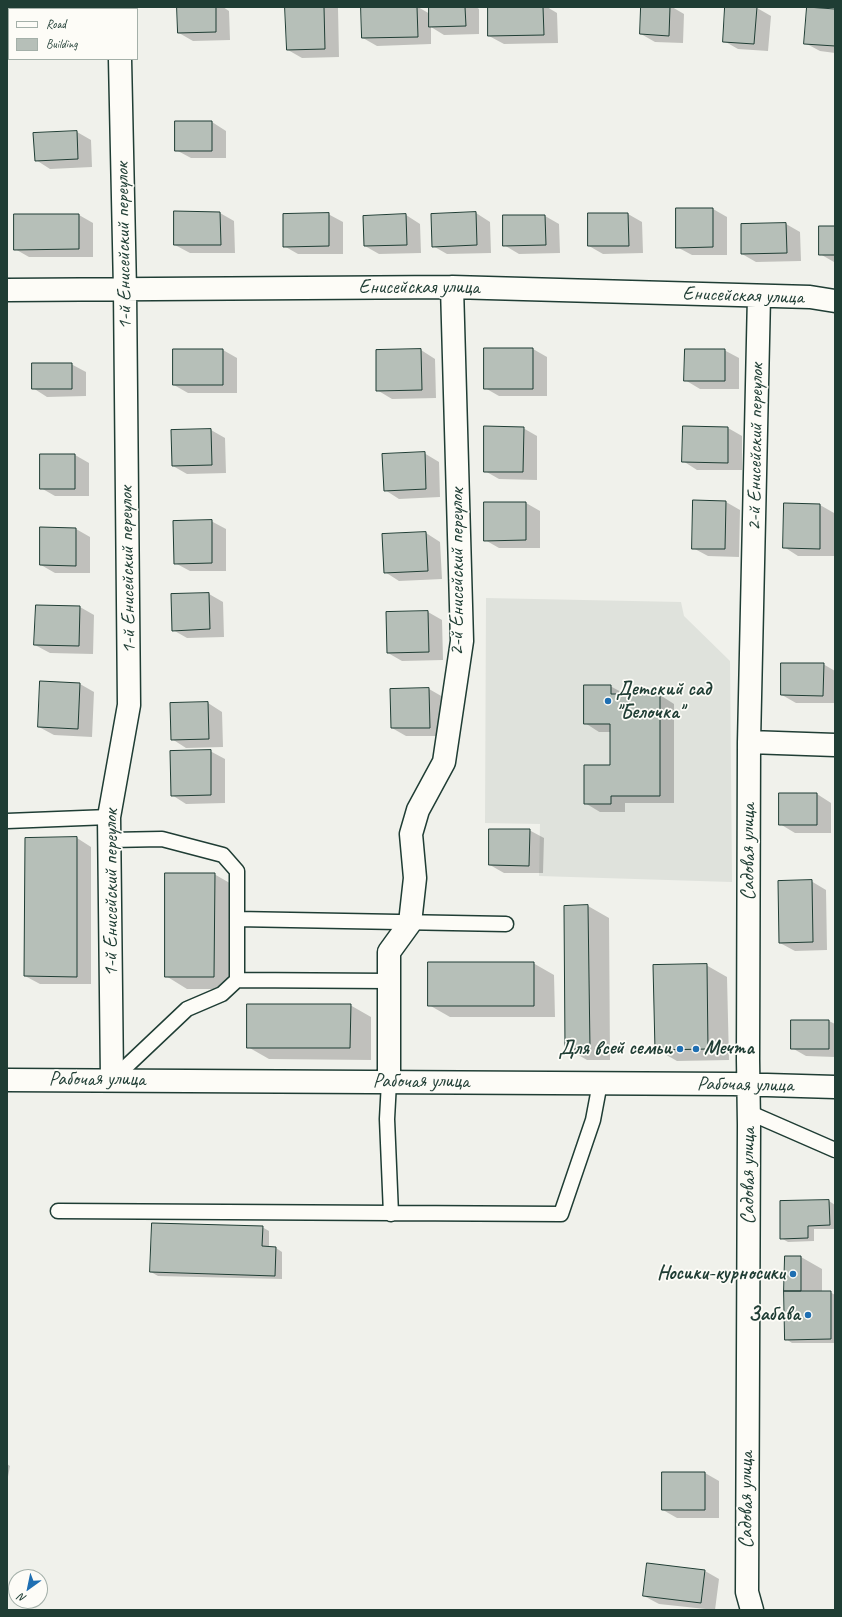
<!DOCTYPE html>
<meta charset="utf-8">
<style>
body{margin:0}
#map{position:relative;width:842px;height:1617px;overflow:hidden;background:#f0f1eb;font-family:Caveat,sans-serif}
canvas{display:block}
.frame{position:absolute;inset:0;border:8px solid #1f3d34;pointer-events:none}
.legend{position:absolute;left:8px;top:8px;width:130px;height:52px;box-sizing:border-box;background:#fdfcf7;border:1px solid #a4b0a9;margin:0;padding:5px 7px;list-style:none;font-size:12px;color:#1f3d34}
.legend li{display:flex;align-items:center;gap:8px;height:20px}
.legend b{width:20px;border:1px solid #a4b0a9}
.north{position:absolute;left:8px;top:1569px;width:40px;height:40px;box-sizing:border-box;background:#fdfcf7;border:1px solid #a4b0a9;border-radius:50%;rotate:213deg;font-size:11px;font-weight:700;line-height:16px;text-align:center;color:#1f3d34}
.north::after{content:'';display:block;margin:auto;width:14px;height:18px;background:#1f6fb2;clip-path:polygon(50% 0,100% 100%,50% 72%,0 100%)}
</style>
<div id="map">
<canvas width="842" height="1617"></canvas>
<div class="frame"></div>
<ul class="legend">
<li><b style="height:5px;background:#fdfcf7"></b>Road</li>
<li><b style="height:11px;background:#b6bfb8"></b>Building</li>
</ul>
<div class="north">N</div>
</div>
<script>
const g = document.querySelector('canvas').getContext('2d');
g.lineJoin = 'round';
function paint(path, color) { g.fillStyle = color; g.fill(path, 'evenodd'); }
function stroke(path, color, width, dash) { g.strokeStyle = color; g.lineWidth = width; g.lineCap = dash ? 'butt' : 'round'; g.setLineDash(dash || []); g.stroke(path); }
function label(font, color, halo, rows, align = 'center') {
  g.font = font + ' Caveat,sans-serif'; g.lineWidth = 3.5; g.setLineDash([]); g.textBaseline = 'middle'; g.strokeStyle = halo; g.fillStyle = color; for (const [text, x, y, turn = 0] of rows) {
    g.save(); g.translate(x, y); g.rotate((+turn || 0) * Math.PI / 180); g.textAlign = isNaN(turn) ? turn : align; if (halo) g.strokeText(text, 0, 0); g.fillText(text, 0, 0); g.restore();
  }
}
paint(new Path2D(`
 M486 598 681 602 684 616 730 661 732 882 539 876 540 824 485 823Z`), '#dfe2dc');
paint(new Path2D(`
 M178 7H223L229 11 230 40 193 41 179 33Z
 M286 7 338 8 339 57 302 58 288 50Z
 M386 7H418L430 14V7H476L479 9V34L444 35 431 27V44L377 46 363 38Z
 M489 7H547L557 13 558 43 504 44 489 36Z
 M642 7H672L684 14 683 43 655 42 641 34Z
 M726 7 757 8 771 16 768 51 738 49 724 41Z
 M835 10V53L820 51 805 43Z
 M212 122 226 131V158H191L176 150Z
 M77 132 91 140 92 167 50 169 36 160Z
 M713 209 727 217V255H692L677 247Z
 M175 212 220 213 234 221 235 253H190L175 245Z
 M476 213 490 222 491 253 447 254 433 246Z
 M328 214 343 222V254H298L284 246Z
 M589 214H628L642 222 643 253 603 254 589 246Z
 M79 215 93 223V257H29L15 249Z
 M406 215 420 224 421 253 379 254 365 246Z
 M545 216 559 224 560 253 519 254 504 245Z
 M786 224 800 232 801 261 756 262 742 254V225Z
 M835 227V262H834L820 254Z
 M533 349 547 357V396H499L485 388Z
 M223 350 237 358V393H188L174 385Z
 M421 350 435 359 436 398 392 399 377 390Z
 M724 350 739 358V389H700L685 380Z
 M71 364 86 372V396L47 397 33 388Z
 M523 428 537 436V480L499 479 485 471Z
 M728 428 742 436V470H697L683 461Z
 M211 430 225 438 226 473 187 474 173 466Z
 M424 453 439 462 440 497 399 499 385 490Z
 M41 455H75L89 463V496H55L41 488Z
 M694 501 726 502 740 510 739 557 708 556 693 548Z
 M526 503 540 511V548H499L485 540Z
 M785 504 820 505 834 513V556H798L784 547Z
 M211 521 226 529V571H190L175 563Z
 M76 529 90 537V573H55L41 565Z
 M426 533 440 542 442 579 399 581 385 572Z
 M209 594 223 602 224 637 187 638 173 630Z
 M80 607 94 615 93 654 50 653 35 645Z
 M428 612 442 620 443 660 402 661 388 653Z
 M823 664 835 671V703H796L782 695Z
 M80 684 94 692 92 737 54 735 39 727Z
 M610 686 625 694 660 695 674 704V803H625V812H600L585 803 611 766V732H599L585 723Z
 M429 689 443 697 444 736H406L392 728Z
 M208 703 222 712 223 747 186 748 172 739Z
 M210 751 225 759V803L186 804 172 795Z
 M780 794H817L831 803V833H795L780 824Z
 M529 830 544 838 543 873H504L490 865Z
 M77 838 91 847V984H40L25 976Z
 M214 874 235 886V989H187L166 976Z
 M811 881 826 890 827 950 795 951 780 943Z
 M588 906 609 918 610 1060H587L566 1048 565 907Z
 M533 963 554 975 555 1017H450L429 1005Z
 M706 965 727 977 729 1060 677 1061 656 1049Z
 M350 1005 371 1017V1060L269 1059 248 1047Z
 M829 1021 835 1024V1057L806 1056 792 1048Z
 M829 1201 835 1205V1229H814V1241L788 1242 781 1238Z
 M262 1227 269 1231V1247L276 1248 282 1252V1279L158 1276 151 1272Z
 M801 1257 822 1269V1292H830L835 1295V1343H792L786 1339Z
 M7 1464 10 1466 7 1482Z
 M705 1473 719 1481V1518H677L663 1510Z
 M648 1564 705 1571 719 1579 715 1610 659 1604 644 1596Z`), '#0003');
const building = new Path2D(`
 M27 7H83V9H27Z
 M177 7H216V32L178 33Z
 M285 7H324L325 49 287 50Z
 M361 7H417L418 37 362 38Z
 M429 7H465L466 26 429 27Z
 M488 7H543L544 35 488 36Z
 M641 7H670L669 36 640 34Z
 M725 7H757L754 44 723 42Z
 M807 7 835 9V46L804 44Z
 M175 121H212V151H175Z
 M77 131 78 159 35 161 33 133Z
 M676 208H713V247L676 248Z
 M174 211 220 212 221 245H174Z
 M476 212 477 245 432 247 431 214Z
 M329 213V246L283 247V214Z
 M588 213H628L629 246H588Z
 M14 214H79V249L14 250Z
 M406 214 407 245 364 246 363 216Z
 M503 215H545L546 245 503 246Z
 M786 223 787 253 741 254V224Z
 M819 226H835V255H819Z
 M484 348H533V389H484Z
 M173 349H223V385H173Z
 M421 349 422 390 376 391V350Z
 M685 349H725V381H684Z
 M32 363H72V389H32Z
 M484 426 524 427 523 472H484Z
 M683 426 728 427V463L682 462Z
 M211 429 212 465 172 466 171 430Z
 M425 452 426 489 384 491 382 454Z
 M40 454H75V489H40Z
 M693 500 726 501 725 549H692Z
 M484 502H526V540L484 541Z
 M784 503 820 504V549L783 548Z
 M212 520V563L174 564 173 521Z
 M40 527 76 528V566L40 565Z
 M426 532 428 571 384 573 382 534Z
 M209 593 210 629 172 631 171 594Z
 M36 605 80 606 79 646 34 645Z
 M428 611 429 652 387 653 386 612Z
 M781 663H824L823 696 781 695Z
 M40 681 80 683 78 729 38 727Z
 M584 685H611V694H660V796H611V804H584V765H610V724H584Z
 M429 688 430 728H391L390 689Z
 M208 702 209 739 171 740 170 703Z
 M211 750V795L171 796 170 751Z
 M779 793H817V825H779Z
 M489 829H530L529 866 489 865Z
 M77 837V977L24 976 25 838Z
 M165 873H215L214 977H165Z
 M812 880 813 942 779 943 778 881Z
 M588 905 590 1049H565L564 906Z
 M428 962H534V1006H428Z
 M707 964 708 1049 655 1050 653 965Z
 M247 1004H351L350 1048H247Z
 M791 1020H829V1049H791Z
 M829 1200 830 1225 808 1226V1238L780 1239V1201Z
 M152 1223 263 1226 262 1246 276 1247 275 1276 150 1272Z
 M785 1256H801V1291H784Z
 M784 1291H831V1339L785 1340Z
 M662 1472H705V1510H662Z
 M647 1563 705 1570 701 1603 643 1596Z`);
paint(building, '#b6bfb8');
stroke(building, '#1f3d34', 1);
const service = new Path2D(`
 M7 821 109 817
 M110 840 162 839 223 855 237 871V980
 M237 919 506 924
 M112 1080 187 1009 222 994 237 980 389 981
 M389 1082 387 1119 391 1214
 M748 1112 835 1150
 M58 1211 561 1214 593 1120 600 1083`);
const minor = new Path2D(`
 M119 7V9
 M7 290 452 287 810 297 835 301
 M749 742 835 745
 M7 1080 733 1084 835 1087
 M112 1080 109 817 129 705 125 290 120 59
 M389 1082V952L410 923 415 878 411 834 418 810 444 762 462 641 452 287
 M752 1610 747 1592 749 1125 748 1059 749 742 759 296`);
stroke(service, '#1f3d34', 17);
stroke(minor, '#1f3d34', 25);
stroke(service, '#fdfcf7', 14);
stroke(minor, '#fdfcf7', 22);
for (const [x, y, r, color] of [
 [608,701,4,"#1f6fb2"],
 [680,1049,4,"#1f6fb2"],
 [696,1049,4,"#1f6fb2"],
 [793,1274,4,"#1f6fb2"],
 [808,1315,4,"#1f6fb2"]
]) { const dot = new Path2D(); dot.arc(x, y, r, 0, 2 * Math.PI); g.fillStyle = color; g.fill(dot); stroke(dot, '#fdfcf7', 1.5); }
label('20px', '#1f3d34', '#fdfcf7', [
 ["1-й Енисейский переулок",124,246,-91],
 ["Енисейская улица",419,288],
 ["Енисейская улица",743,296,2],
 ["2-й Енисейский переулок",756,447,-89],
 ["1-й Енисейский переулок",128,570,-91],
 ["2-й Енисейский переулок",458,572,-90],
 ["Садовая улица",749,852,-90],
 ["1-й Енисейский переулок",112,893,-90],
 ["Рабочая улица",97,1080],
 ["Рабочая улица",421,1082],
 ["Рабочая улица",745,1085,1],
 ["Садовая улица",749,1176,-90],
 ["Садовая улица",747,1500,-90]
]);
label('bold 20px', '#1f3d34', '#fdfcf7', [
 ["Детский сад",616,690,"left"],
 ["\"Белочка\"",616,713,"left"],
 ["Для всей семьи",672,1049],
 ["Мечта",704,1049,"left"],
 ["Носики-курносики",785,1274],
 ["Забава",800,1315]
], 'right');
</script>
